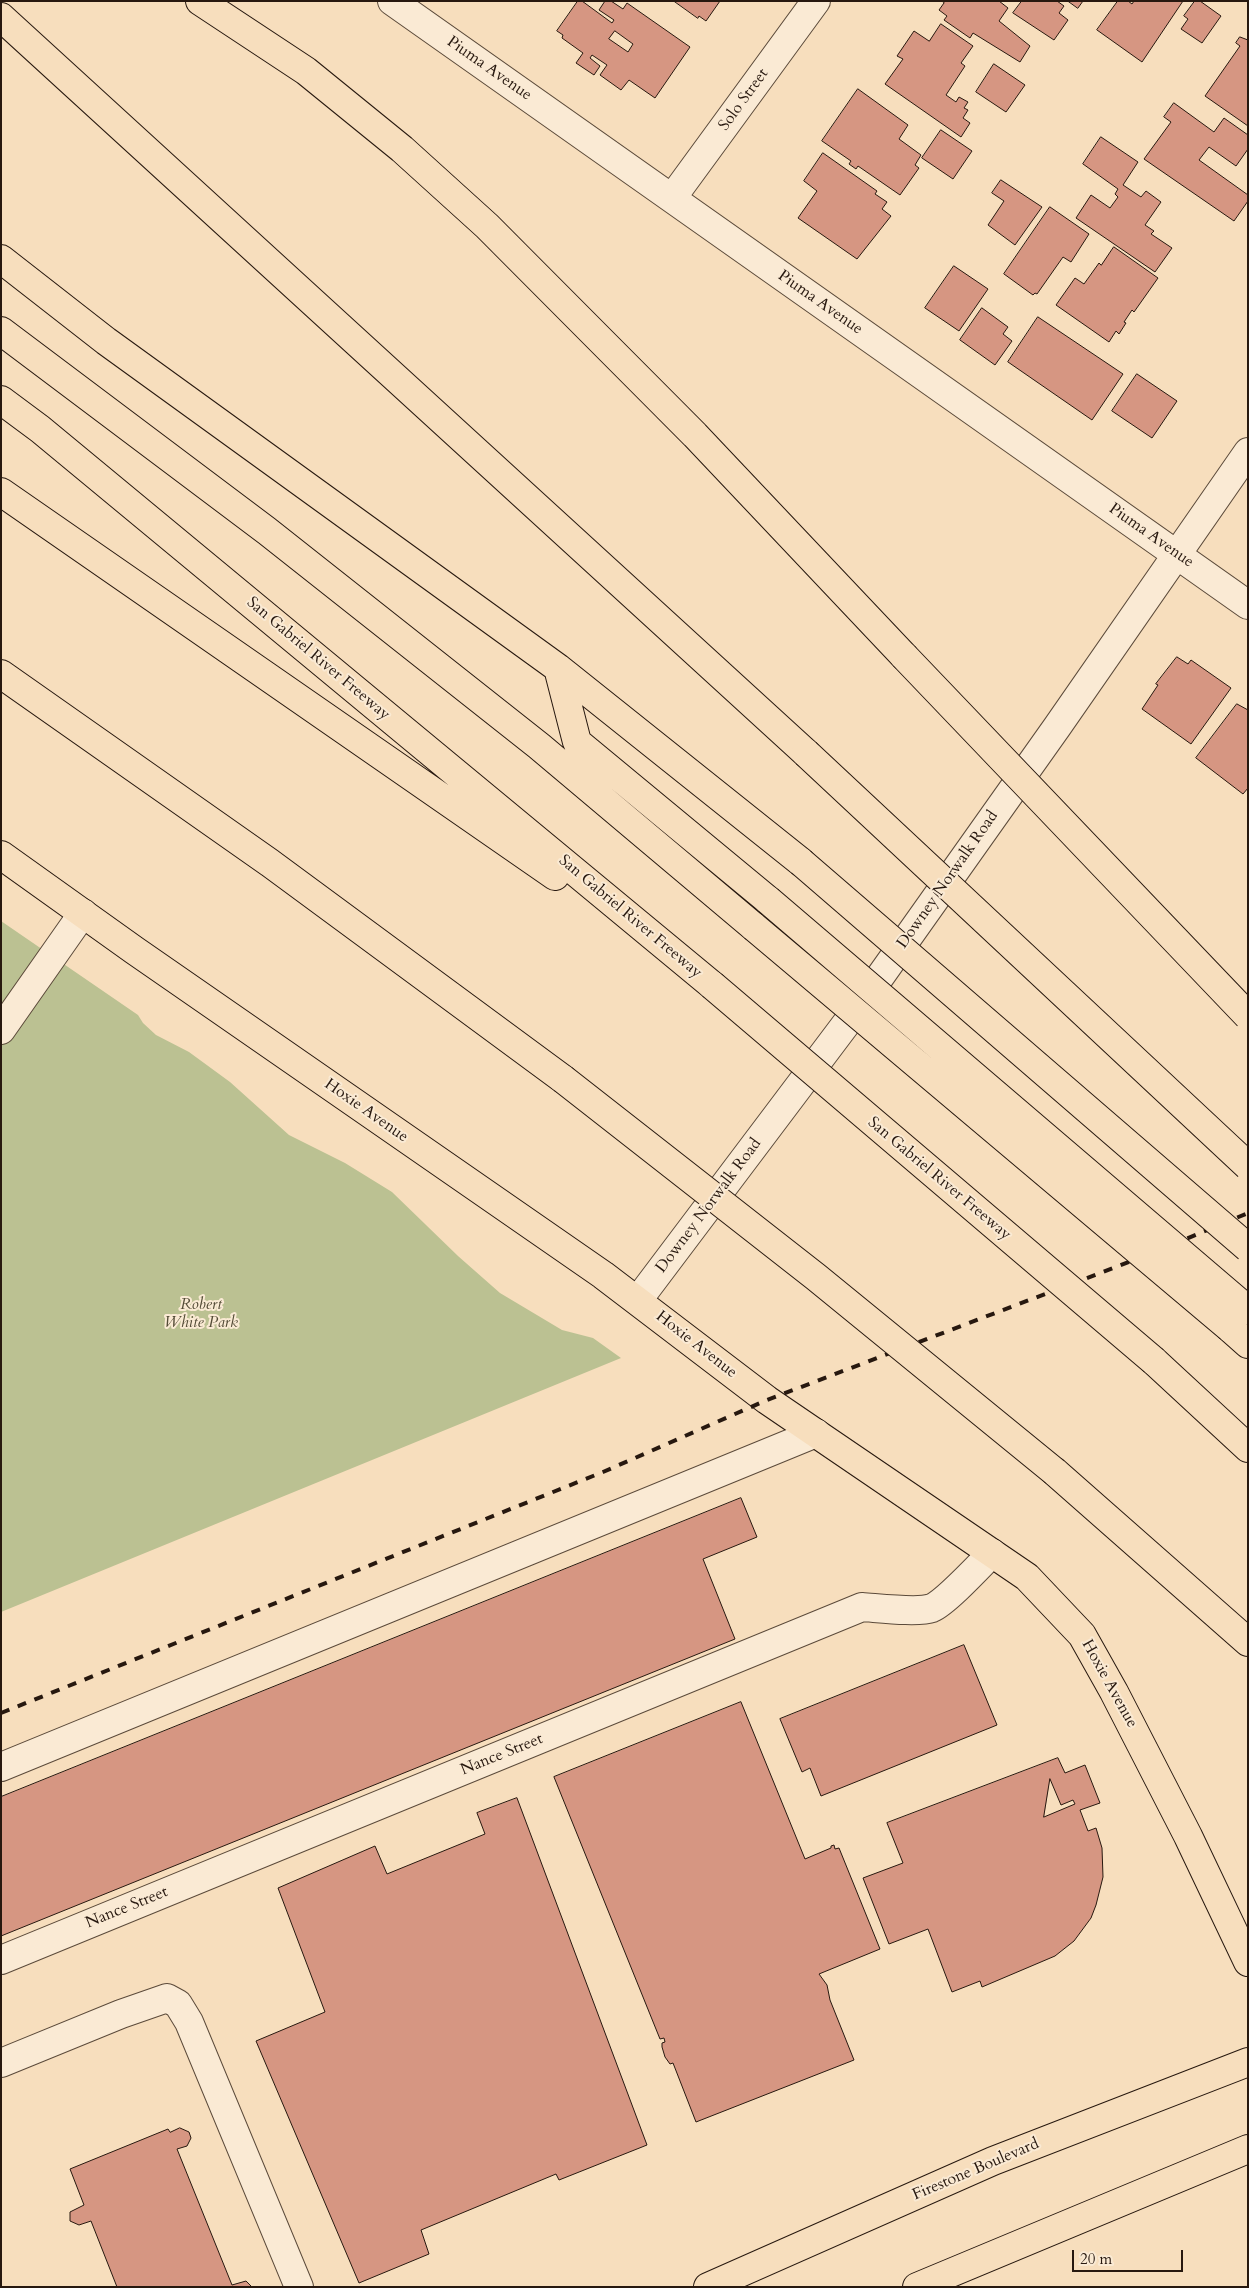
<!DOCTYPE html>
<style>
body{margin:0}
#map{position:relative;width:1249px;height:2288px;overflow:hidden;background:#f7debd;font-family:Cardo,serif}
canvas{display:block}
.frame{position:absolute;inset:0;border:2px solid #27180f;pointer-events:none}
.scale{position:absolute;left:1072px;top:2250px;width:111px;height:22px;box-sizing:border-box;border:2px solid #27180f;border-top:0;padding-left:6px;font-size:15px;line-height:18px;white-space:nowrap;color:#27180f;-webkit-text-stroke:4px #faead4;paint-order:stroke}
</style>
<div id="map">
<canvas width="1249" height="2288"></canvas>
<div class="frame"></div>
<div class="scale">20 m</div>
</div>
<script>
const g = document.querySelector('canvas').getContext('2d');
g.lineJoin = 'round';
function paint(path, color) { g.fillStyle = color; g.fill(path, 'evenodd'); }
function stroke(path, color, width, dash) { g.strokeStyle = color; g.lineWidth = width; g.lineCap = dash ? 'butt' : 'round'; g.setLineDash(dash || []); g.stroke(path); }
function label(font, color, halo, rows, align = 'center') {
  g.font = font + ' Cardo,serif'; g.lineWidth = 4; g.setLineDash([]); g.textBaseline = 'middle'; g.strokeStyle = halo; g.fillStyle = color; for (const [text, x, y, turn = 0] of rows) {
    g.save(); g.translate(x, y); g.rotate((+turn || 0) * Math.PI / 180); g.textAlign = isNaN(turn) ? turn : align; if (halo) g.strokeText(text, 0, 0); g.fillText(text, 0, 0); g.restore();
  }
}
paint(new Path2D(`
 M1 921 138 1015 143 1023 156 1035 189 1052 230 1082 289 1135 345 1163 392 1192 458 1256 500 1293 562 1330 593 1338 621 1358 1 1612Z`), '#bbc192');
const building = new Path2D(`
 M578 1H582L612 23 614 20 599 10 605 1H611L623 9 627 3 690 47 655 98 629 80 621 90 600 75 607 65 592 55 590 58 600 66 594 75 576 63 583 53 562 38 563 35 557 31ZM615 31 633 44 628 52 609 39Z
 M674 1H720L706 21 699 16 698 18Z
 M942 1H999L1008 8 999 21 1030 46 1020 62 973 33 970 38 944 20 947 16 939 10 944 3Z
 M1022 1H1057L1064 6 1059 13 1068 20 1054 40 1013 13Z
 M1068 1H1083L1078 8Z
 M1118 1H1128L1132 4 1134 1H1183L1142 62 1097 30Z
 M1195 1H1200L1221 16 1202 43 1181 29 1188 19 1184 16Z
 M941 24 973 46 961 63 965 66 946 95 956 102 959 97 968 102 964 108 968 110 963 118 970 123 961 137 885 84 903 59 897 56 914 31 929 41Z
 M1240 37 1248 40V126L1205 96 1240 46 1236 43Z
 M994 64 1025 85 1006 112 976 92Z
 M858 89 908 125 899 139 921 155 915 165 919 168 900 195 858 166 856 169 849 164 851 161 822 141Z
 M1174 103 1214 132 1224 118 1248 135V149L1236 166 1209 147 1199 160 1248 195V201L1234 221 1144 159 1171 122 1164 117Z
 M941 130 972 151 953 179 922 158Z
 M1101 137 1138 162 1123 185 1141 197 1146 191 1161 202 1145 225 1154 231 1151 234 1172 248 1155 272 1076 218 1091 195 1110 208 1118 197 1115 194 1118 189 1083 164Z
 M823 153 877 191 875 194 887 202 882 209 891 216 857 259 798 218 817 191 804 181Z
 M1001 180 1042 207 1015 245 988 225 1004 201 992 193Z
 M1050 207 1089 234 1071 262 1063 257 1037 294 1035 293 1033 295 1004 274Z
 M1114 247 1158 278 1134 312 1132 310 1124 322 1126 323 1119 334 1116 331 1109 342 1056 305 1075 278 1084 284 1099 263 1101 265Z
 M954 266 988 289 959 331 925 308Z
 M982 308 1008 327 1003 334 1012 341 995 365 960 340Z
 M1038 317 1123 374 1092 420 1008 362Z
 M1137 374 1177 401 1152 438 1112 411Z
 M1177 657 1188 664 1191 660 1231 688 1191 744 1142 709 1158 685 1156 684Z
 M1237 704 1248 710V788L1243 794 1196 758Z
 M741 1498 757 1537 703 1559 735 1639 1 1936V1797Z
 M964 1645 997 1725 821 1796 810 1768 802 1772 780 1719Z
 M741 1702 805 1859 831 1848V1846L834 1845 835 1849 839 1848 880 1949 819 1974 827 1985 830 2000 854 2060 696 2122 673 2063 670 2064 665 2057 662 2047V2043L665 2042 664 2038 660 2039 554 1777Z
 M1058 1758 1065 1773 1085 1765 1100 1803 1080 1810 1088 1831 1096 1828 1102 1848 1103 1877 1096 1905 1091 1918 1074 1941 1055 1956 982 1987 980 1981 952 1992 928 1929 889 1944 863 1878 903 1863 887 1823ZM1050 1779 1061 1805 1073 1800 1075 1804 1044 1817Z
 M517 1798 647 2145 559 2180 556 2174 421 2230 429 2254 359 2283 256 2041 325 2012 278 1888 375 1846 387 1874 485 1834 477 1813Z
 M180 2128 189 2132 191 2138 187 2146 177 2149 232 2285 246 2281 252 2287H117L91 2221 79 2225 70 2221V2212L84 2205 70 2169 168 2129 170 2132Z`);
paint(building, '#d69682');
stroke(building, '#27180f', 1);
const minor = new Path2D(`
 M392 1 1248 605
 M672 198 816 1
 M1 1030 83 913
 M638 1300 855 1012 1057 727 1248 452
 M1 1767 816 1433
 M1 1960 862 1607C878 1608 918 1613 932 1608 946 1602 980 1565 992 1553
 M1 2063 121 2014 167 1998 178 2004 189 2022 299 2287`);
const major = new Path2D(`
 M1 855 134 950 603 1275 767 1400 1027 1577 1082 1635 1114 1692 1188 1836 1248 1962
 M708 2287 993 2161 1248 2062
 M917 2287 1248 2149`);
const highway = new Path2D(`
 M200 1 306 71 402 149 487 226 695 435 904 656
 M1 17 806 753
 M1 259 106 341 558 668 801 862
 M1 331 267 531 539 746 754 927
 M1 400 40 429 712 985
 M1 492 555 876
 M558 668 577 742 768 900
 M1 674 270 863 563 1079
 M1230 1328 1248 1344
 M1154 1361 1248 1448
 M1055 1472 1248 1642`);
stroke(minor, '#5b4a3a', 30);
stroke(major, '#27180f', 30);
stroke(highway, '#27180f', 30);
stroke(minor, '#faead4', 28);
stroke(major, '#f7debd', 28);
stroke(highway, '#f7debd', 28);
stroke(new Path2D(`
 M1 1713 603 1472 767 1400 1150 1254 1248 1213`), '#27180f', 4, [9, 9]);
const highwayBridge = new Path2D(`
 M904 656 1248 1016
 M806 753 1248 1166
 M801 862 1248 1248
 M768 900 1248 1310
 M754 927 1230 1328
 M712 985 1154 1361
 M563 1079 816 1277 1055 1472`);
stroke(highwayBridge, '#27180f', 30, []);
stroke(highwayBridge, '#f7debd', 28);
label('16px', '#27180f', '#faead4', [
 ["Piuma Avenue",489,69,35],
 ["Solo Street",744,100,-54],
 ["Piuma Avenue",820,303,35],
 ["Piuma Avenue",1151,536,35],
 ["San Gabriel River Freeway",318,659,40],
 ["Downey Norwalk Road",948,880,-55],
 ["San Gabriel River Freeway",630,917,40],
 ["Hoxie Avenue",366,1111,35],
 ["San Gabriel River Freeway",939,1179,40],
 ["Downey Norwalk Road",709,1206,-53],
 ["Hoxie Avenue",696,1345,38],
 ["Hoxie Avenue",1109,1684,61],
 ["Nance Street",502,1755,-22],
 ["Nance Street",127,1908,-22],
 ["Firestone Boulevard",976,2170,-23]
]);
label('italic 16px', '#534b36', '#faead4', [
 ["Robert",201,1305],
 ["White Park",201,1323]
]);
</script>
